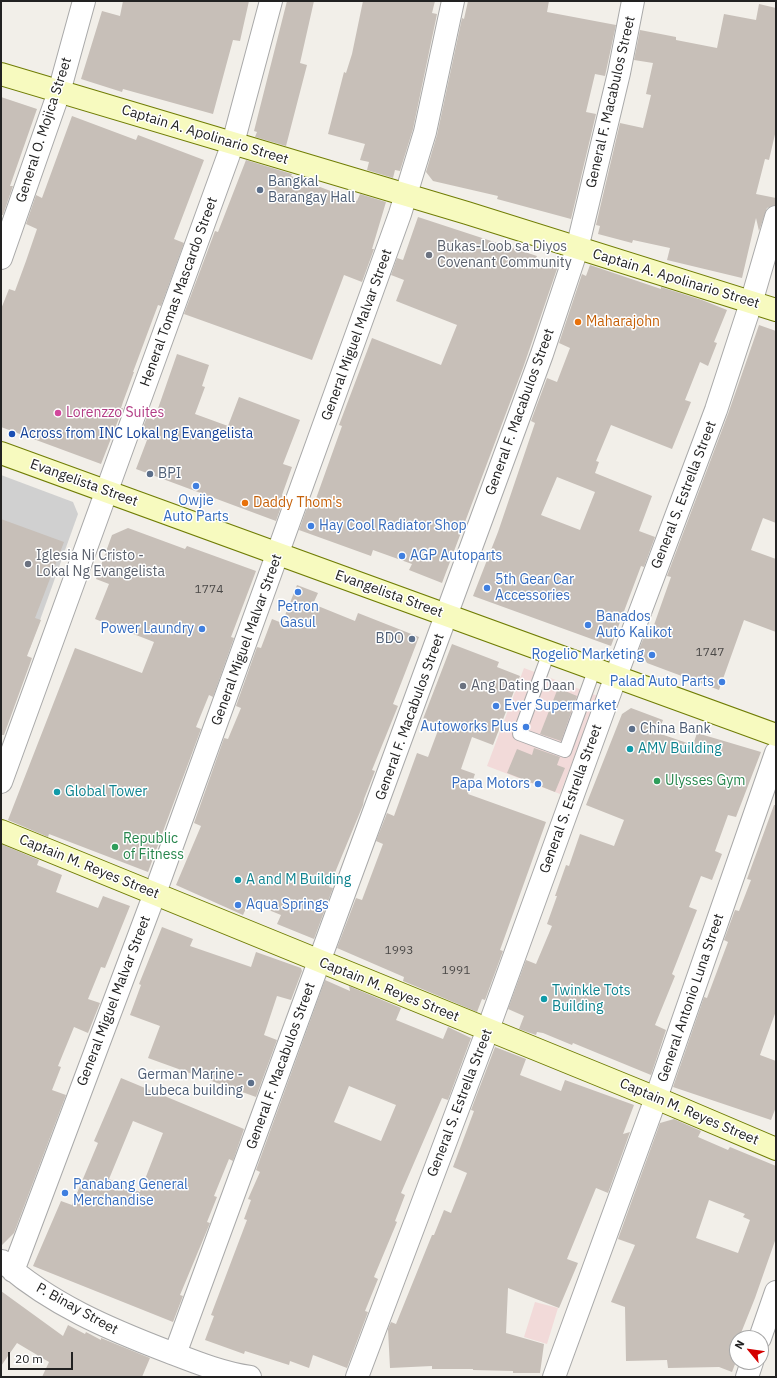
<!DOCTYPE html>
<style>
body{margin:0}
#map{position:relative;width:777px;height:1378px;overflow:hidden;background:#f2efe9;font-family:"IBM Plex Sans",sans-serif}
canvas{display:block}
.frame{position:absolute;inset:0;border:2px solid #222;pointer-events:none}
.north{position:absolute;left:729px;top:1330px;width:40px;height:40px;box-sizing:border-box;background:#fff;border:1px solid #a7a7a7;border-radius:50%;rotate:299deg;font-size:11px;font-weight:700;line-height:16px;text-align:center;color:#222}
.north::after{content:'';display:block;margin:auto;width:14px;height:18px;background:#d40000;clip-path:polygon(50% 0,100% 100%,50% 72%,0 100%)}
.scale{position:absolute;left:8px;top:1352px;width:65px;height:18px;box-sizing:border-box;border:2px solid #222;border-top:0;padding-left:5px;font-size:12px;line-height:14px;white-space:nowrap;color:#222;-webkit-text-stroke:3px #fff;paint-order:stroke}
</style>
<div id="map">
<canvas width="777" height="1378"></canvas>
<div class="frame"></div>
<div class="north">N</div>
<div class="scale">20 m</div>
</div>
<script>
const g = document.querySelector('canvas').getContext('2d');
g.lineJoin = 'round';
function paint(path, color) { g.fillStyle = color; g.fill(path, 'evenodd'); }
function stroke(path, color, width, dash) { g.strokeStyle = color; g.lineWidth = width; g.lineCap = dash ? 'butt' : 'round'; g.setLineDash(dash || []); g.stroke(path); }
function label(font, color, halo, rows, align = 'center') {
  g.font = font + ' "IBM Plex Sans",sans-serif'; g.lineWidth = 3; g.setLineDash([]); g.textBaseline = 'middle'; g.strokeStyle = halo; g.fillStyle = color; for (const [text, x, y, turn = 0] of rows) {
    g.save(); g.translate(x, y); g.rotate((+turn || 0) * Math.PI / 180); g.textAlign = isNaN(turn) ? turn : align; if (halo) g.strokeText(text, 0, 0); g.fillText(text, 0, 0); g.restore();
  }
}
paint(new Path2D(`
 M524 668 598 696 560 794 487 766Z
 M535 1302 558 1308 547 1344 524 1337Z`), '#f2dad9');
paint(new Path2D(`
 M1 475 73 502 78 514 30 648 1 637Z`), '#d0d0d0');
paint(new Path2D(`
 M123 1H249L240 41 233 40 213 114 123 89 122 92 81 79 102 11 120 16Z
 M287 1H314L300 63 307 65 286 146 255 137 257 132 254 131Z
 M363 1H435L432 13 437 14 413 129 400 171 395 170 393 178 367 170 369 162 360 160 365 144 328 134 344 72 346 73 352 54Z
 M468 1H549L547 12 616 25 605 76 595 74 586 112 596 114 571 219 497 199 498 196 433 181 426 172 437 135 462 18 464 19Z
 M759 4 776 8V130L769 160 765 159 756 194 776 198V205L767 208 759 231 756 218 742 278 667 260 670 248 633 240 632 243 598 234 600 226 596 225 620 123 643 128 651 95 646 94 653 63 634 60 640 30 676 37V40L717 48 724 14 756 20Z
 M1 97 37 109 10 186H13L3 215H1Z
 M72 116 136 140 138 135 204 160 174 239 184 243 161 306 158 305 133 372H134L123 402 121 408H123L101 464 1 427V309L9 289 15 291 26 261 37 229 26 224 36 195 42 198Z
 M246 160 292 174 291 176 357 201 360 194 386 202 372 249H374L362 282 344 275 312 360 184 314 215 231 218 232Z
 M418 217 537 256 536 258 558 266 523 368 442 583 409 570 412 564 373 550 371 556 299 530 308 505 313 507 342 426 339 425 372 338 441 365 457 325 396 301 404 280 391 275 397 258 403 260Z
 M590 265 661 289V287L702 300 727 310 714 342 717 343 708 366 700 362 685 400 691 402 672 449 611 425 596 461 599 462 595 473 652 496 639 531 655 537 644 567 641 566 611 646 473 596 498 532 535 423 531 421 547 378 557 382 570 348 559 343 582 274 586 276ZM557 477 595 492 580 530 541 515Z
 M759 325 776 331V523L763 518 751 550 776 559V632L744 620 719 690 647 663 639 649 644 637 649 639 671 577 667 576 728 414Z
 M177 354 209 365 202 386 205 387 195 414 228 426 239 397 300 420 283 464 292 467 282 495 285 496 276 521 136 469 147 440 139 437 147 417 154 420Z
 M1 519 64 542 35 618 41 620 27 656 32 658 4 735H1Z
 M128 528 185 549 187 546 256 571 231 637 234 638 213 697 209 695 196 727 201 729 148 872 49 834 48 837 8 820 75 648 142 673 154 642 95 619 109 584 96 579 112 535Z
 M297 585 318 593 313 604 355 621 358 613 419 637 393 704 398 706 372 770 375 771 364 799 363 805 329 887 333 888 314 939 277 924 281 915 249 902 243 915 176 885 201 826 194 823 224 738 228 739 241 708 236 706 257 647 261 648 272 619 282 623Z
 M452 644 499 662 497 667 520 676 493 745 472 737 461 769 475 774 468 794 546 822 500 950 503 951 485 1000 482 999 477 1012 403 981 404 977 337 948 356 898 362 900 383 844 376 841 387 813 394 816 417 753 428 757 440 725 423 719Z
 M558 688 577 696 561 741 540 734Z
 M631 708 663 720 658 733 693 745 697 733 761 752 736 817 728 815 715 851 722 854 712 880 701 876 689 907 697 910 672 974 675 976 655 1025 666 1030 651 1075 573 1043 572 1045 543 1033 537 1032 536 1035 519 1029 524 1016 508 1009 526 960 536 964 552 926 547 924 557 896H555L566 865 569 866 580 834 614 846 624 820 586 805 622 714Z
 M534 748 560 757 557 765 565 768 555 792 507 773 517 749 532 755Z
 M774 805H776V1011L760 1055 776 1061V1107L771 1120 673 1087 704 997 707 998 728 942 724 940 735 910 739 911 751 880 747 879Z
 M1 844 39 860 37 865 62 875 56 892 98 908 103 896 130 906 105 968 101 967 88 999 100 1003 88 1033 74 1027 58 1066 61 1067 52 1090 66 1095 14 1233 1 1246Z
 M162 927 193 939 190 946 251 967 256 952 301 968 302 971 291 1000 277 996 264 1035 277 1040 256 1097 148 1058 160 1026 130 1015 141 985 139 984Z
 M325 980 350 991 349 986 401 1008 396 1020 443 1039 448 1027 471 1038 448 1100 442 1098 401 1193 405 1195 395 1221 397 1222 374 1277 378 1279 365 1311 368 1312 347 1368 313 1355 309 1368 290 1361 289 1365 245 1351 244 1354 205 1340 214 1316 211 1315 247 1220 244 1219 251 1200 248 1199 260 1172 256 1170ZM349 1086 396 1105 381 1141 334 1122Z
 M495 1047 526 1059 520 1075 561 1091 565 1080 634 1105 623 1134 630 1132 608 1193 596 1188 567 1259 578 1263 559 1308 508 1288 506 1333 544 1344 540 1373H513V1371L473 1370V1369H432V1366L390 1368 388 1329 391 1322 396 1324 432 1235H434L444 1210 451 1213 467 1173 453 1167 474 1111 471 1110Z
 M121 1078 244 1129 233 1161 229 1159 214 1196 217 1197 207 1222 210 1223 180 1295 183 1296 173 1322 33 1266 61 1201 72 1205 98 1143 94 1141ZM133 1121 163 1133 140 1192 109 1179Z
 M674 1119 701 1131 698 1137 728 1150 730 1147 776 1166V1238L755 1298 739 1338H737V1359L732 1372 719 1367 668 1368 667 1360 626 1361 625 1307 611 1302 635 1245 618 1239 660 1123ZM709 1200 745 1214 743 1217 750 1220 738 1253 696 1238Z
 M1 1291 63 1336 68 1325 85 1334 86 1332 101 1340V1338L150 1358 142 1377H42L49 1362 17 1343 1 1366Z`), '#c7bfb8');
const lane = new Path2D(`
 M549 652 519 734 565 751 595 668`);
const street = new Path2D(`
 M1 258 59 92 84 1
 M1 782 233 143 271 1
 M2 1261C50 1304 109 1329 169 1352 195 1362 222 1373 250 1377
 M13 1271 155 893 400 214 425 132 453 1
 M760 1338 776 1292
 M175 1354 542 354 577 249 619 73 633 1
 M357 1377 488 1029 616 676 716 410 751 303 776 217
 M554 1377 656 1098 776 753
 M747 1377 752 1362`);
const secondary = new Path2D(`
 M1 74 467 213 776 310
 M1 453 776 735
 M1 831 656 1098 776 1149`);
stroke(lane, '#a9a9a9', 14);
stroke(street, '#a9a9a9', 24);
stroke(secondary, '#707d05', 24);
stroke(lane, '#fff', 12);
stroke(street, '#fff', 22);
stroke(secondary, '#f7fabf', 22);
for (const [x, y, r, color] of [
 [260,190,4,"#5c6f8a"],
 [429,255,4,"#6b7280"],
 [578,322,4,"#e8710a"],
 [58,413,4,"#d1479c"],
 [12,434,4,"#1a4fb4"],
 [150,474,4,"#5c6f8a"],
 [196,486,4,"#3f7fe0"],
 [245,503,4,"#e8710a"],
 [311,526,4,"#3f7fe0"],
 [402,556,4,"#3f7fe0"],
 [28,564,4,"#6b7280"],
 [487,588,4,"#3f7fe0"],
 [298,592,4,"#3f7fe0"],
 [588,625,4,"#3f7fe0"],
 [202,629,4,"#3f7fe0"],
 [412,639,4,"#5c6f8a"],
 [652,655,4,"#3f7fe0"],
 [722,682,4,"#3f7fe0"],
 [463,686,4,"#6b7280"],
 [496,706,4,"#3f7fe0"],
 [526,727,4,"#3f7fe0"],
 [632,729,4,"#5c6f8a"],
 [630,749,4,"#0f9aa8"],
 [657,781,4,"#2e9e5b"],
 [538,784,4,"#3f7fe0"],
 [57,792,4,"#0f9aa8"],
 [115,847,4,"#2e9e5b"],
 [238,880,4,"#0f9aa8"],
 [238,905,4,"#3f7fe0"],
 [544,999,4,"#0f9aa8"],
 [251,1083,4,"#5c6f8a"],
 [65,1193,4,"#3f7fe0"]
]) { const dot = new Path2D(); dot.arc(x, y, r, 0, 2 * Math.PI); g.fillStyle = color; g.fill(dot); stroke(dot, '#fff', 1.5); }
label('12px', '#4b4948', null, [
 ["1774",209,590],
 ["1747",710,653],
 ["1993",399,951],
 ["1991",456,971]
]);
label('14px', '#222', '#fff', [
 ["General F. Macabulos Street",611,102,-77],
 ["General O. Mojica Street",44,130,-72],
 ["Captain A. Apolinario Street",205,135,17],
 ["Captain A. Apolinario Street",676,279,17],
 ["Heneral Tomas Mascardo Street",179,292,-70],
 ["General Miguel Malvar Street",357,335,-70],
 ["General F. Macabulos Street",520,412,-70],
 ["Evangelista Street",84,483,20],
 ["General S. Estrella Street",684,495,-69],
 ["Evangelista Street",389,594,20],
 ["General Miguel Malvar Street",247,640,-70],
 ["General F. Macabulos Street",410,717,-70],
 ["General S. Estrella Street",571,799,-70],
 ["Captain M. Reyes Street",89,867,22],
 ["Captain M. Reyes Street",389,990,22],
 ["General Antonio Luna Street",691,998,-71],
 ["General Miguel Malvar Street",114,1001,-69],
 ["General F. Macabulos Street",281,1066,-70],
 ["General S. Estrella Street",460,1103,-69],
 ["Captain M. Reyes Street",689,1112,23],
 ["P. Binay Street",77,1309,29]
]);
label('14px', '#4e5e75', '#fff', [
 ["Bangkal",268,182],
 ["Barangay Hall",268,198],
 ["BPI",158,474],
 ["BDO",404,639,"right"],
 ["China Bank",640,729],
 ["German Marine -",243,1075,"right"],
 ["Lubeca building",243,1091,"right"]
], 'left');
label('14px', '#5b616d', '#fff', [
 ["Bukas-Loob sa Diyos",437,247],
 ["Covenant Community",437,263],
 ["Iglesia Ni Cristo -",36,556],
 ["Lokal Ng Evangelista",36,572],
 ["Ang Dating Daan",471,686]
], 'left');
label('14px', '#c56008', '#fff', [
 ["Maharajohn",586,322],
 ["Daddy Thom's",253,503]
], 'left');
label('14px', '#b23c85', '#fff', [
 ["Lorenzzo Suites",66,413]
], 'left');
label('14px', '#164399', '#fff', [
 ["Across from INC Lokal ng Evangelista",20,434]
], 'left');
label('14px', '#366cbe', '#fff', [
 ["Owjie",196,501,"center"],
 ["Auto Parts",196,517,"center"],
 ["Hay Cool Radiator Shop",319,526],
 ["AGP Autoparts",410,556],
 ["5th Gear Car",495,580],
 ["Accessories",495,596],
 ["Petron",298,607,"center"],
 ["Gasul",298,623,"center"],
 ["Banados",596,617],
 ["Auto Kalikot",596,633],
 ["Power Laundry",194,629,"right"],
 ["Rogelio Marketing",644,655,"right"],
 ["Palad Auto Parts",714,682,"right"],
 ["Ever Supermarket",504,706],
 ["Autoworks Plus",518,727,"right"],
 ["Papa Motors",530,784,"right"],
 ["Aqua Springs",246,905],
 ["Panabang General",73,1185],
 ["Merchandise",73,1201]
], 'left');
label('14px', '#0d838f', '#fff', [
 ["AMV Building",638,749],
 ["Global Tower",65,792],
 ["A and M Building",246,880],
 ["Twinkle Tots",552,991],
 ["Building",552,1007]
], 'left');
label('14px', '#27864d', '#fff', [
 ["Ulysses Gym",665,781],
 ["Republic",123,839],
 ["of Fitness",123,855]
], 'left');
</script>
